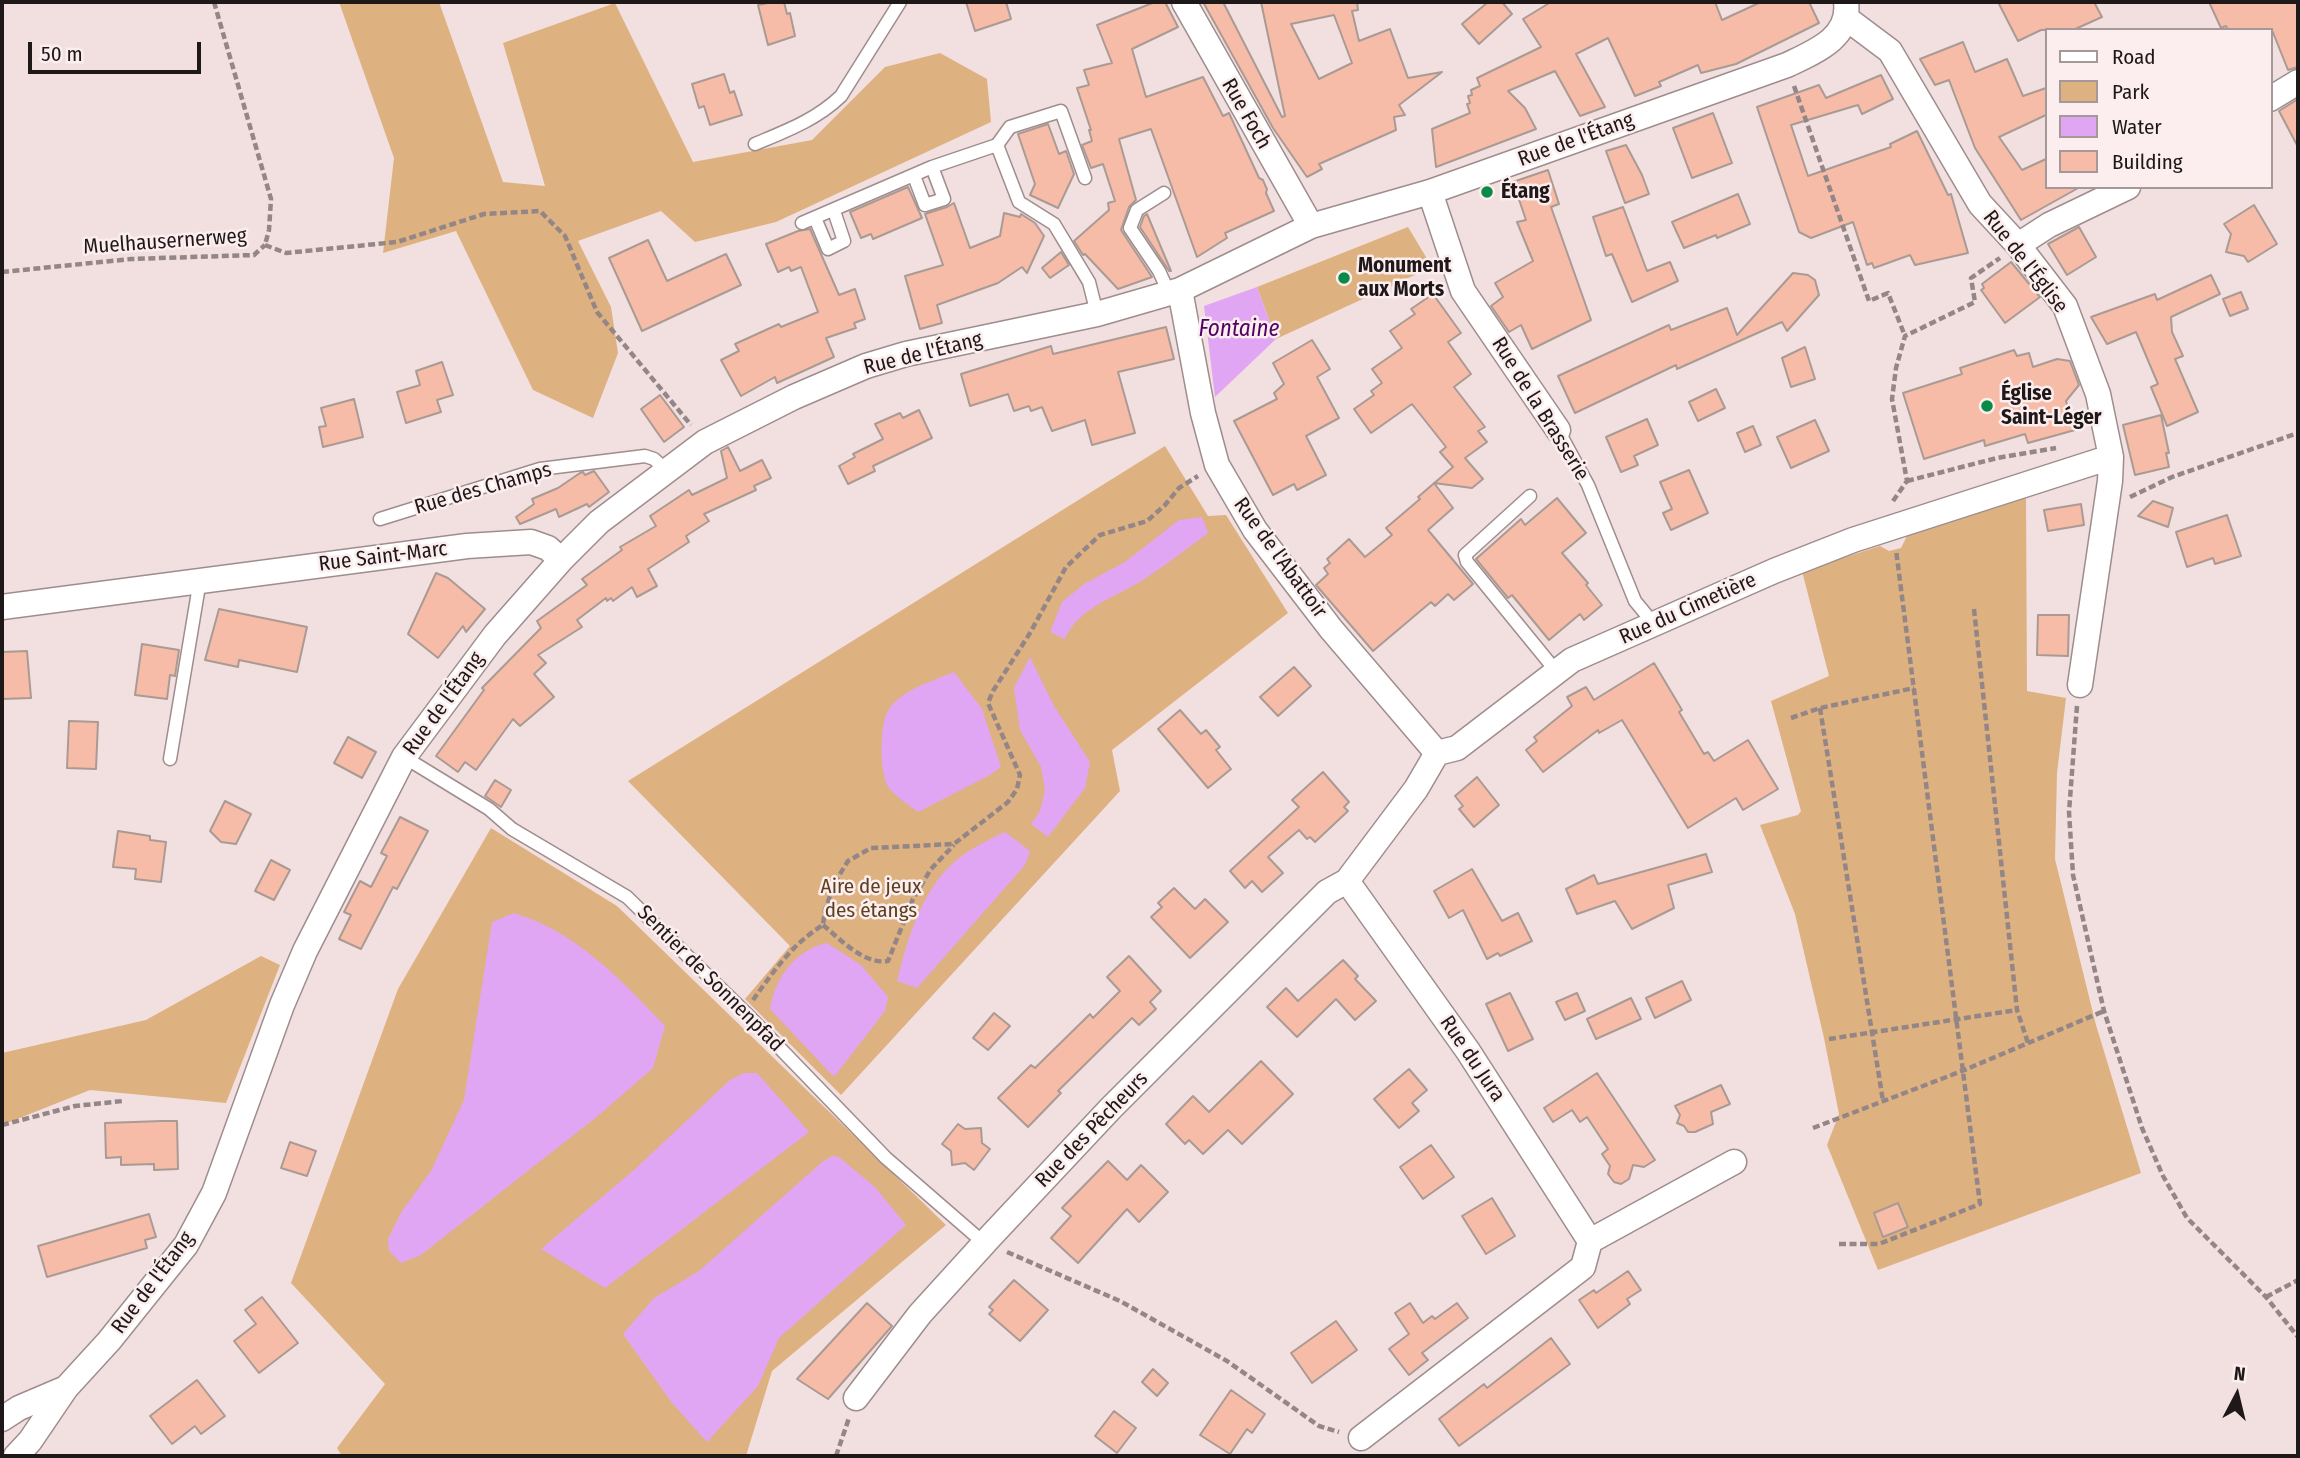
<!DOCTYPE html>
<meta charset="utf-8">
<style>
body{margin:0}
#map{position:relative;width:2300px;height:1458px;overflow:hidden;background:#f2dfe0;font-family:"Fira Sans Condensed",sans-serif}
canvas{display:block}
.frame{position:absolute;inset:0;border:4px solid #1f1819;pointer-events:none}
.legend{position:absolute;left:2045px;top:28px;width:228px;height:161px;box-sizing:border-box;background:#fcedee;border:2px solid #a49899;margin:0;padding:9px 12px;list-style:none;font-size:21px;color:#1f1819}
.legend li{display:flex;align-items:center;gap:14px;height:35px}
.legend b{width:35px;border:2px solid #a49899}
.north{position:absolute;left:2202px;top:1360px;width:70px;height:70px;-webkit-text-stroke:5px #fcedee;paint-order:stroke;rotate:7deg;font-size:19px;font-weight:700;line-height:28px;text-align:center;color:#1f1819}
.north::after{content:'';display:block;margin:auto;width:24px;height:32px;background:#1f1819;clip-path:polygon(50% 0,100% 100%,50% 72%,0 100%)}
.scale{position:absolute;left:28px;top:42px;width:173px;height:32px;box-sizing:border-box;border:4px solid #1f1819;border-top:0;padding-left:9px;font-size:21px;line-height:24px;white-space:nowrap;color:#1f1819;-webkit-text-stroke:5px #fcedee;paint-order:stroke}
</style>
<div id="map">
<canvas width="2300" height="1458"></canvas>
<div class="frame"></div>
<ul class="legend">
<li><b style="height:9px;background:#fff"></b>Road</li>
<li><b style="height:19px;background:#deb180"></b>Park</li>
<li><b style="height:19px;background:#e1a6f3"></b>Water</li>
<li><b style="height:19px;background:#f7bca7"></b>Building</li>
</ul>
<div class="north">N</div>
<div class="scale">50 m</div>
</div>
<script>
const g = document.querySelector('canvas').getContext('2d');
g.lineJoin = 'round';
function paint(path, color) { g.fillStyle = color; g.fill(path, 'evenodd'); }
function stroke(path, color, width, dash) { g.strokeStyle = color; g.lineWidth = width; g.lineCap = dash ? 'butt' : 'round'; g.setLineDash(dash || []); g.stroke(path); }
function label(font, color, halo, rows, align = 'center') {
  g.font = font + ' "Fira Sans Condensed",sans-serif'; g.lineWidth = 5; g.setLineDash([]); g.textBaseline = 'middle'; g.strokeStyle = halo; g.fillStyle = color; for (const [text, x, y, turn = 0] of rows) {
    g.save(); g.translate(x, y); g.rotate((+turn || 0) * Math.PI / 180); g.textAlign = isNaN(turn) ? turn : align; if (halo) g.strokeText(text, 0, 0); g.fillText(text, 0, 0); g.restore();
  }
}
paint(new Path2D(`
 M339 2H439L503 182 545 186 503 43 615 3 693 162 812 140 885 67 940 53 987 79 991 122 776 222 695 242 661 211 578 241 611 307 618 353 593 418 533 390 456 231 383 253 394 158Z
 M1408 227 1432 267 1276 339 1257 287Z
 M1165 446 1208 516 1226 515 1288 613 1112 750 1120 791 841 1095 745 999 790 946 628 781Z
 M2026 498 2027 691 2066 698 2057 773 2055 859 2096 1025 2141 1173 1878 1270 1827 1145 1839 1114 1824 1038 1795 914 1760 825 1798 815 1801 811 1771 701 1829 676 1802 571 1880 546 1889 551 1901 548 1907 536Z
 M491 828 617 906 946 1225 772 1371 746 1456H342L337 1448 385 1384 291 1283 398 989Z
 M261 956 280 965 226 1103 90 1090 2 1125V1053L146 1020Z`), '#deb180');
paint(new Path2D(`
 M1257 287 1276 339 1215 397 1204 306Z
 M1202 517 1208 533C1187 549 1167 564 1146 578 1119 596 1078 607 1065 639L1050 632 1062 602 1084 584 1125 562 1179 520Z
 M1030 657 1054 706 1090 762 1085 788 1048 837 1031 824 1040 811 1045 790 1041 767 1020 730 1014 688Z
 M954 672 982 709 1001 767 990 775 918 812C909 805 896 797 889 788 879 775 879 723 889 709 903 689 933 681 954 672Z
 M1005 832 1030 851 1025 865 917 988 897 981C907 941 921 892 953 863 968 850 987 840 1005 832Z
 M514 913C577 932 621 980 665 1026L653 1068 599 1115 421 1255 401 1263 389 1251 388 1239 402 1211 431 1171 464 1100 492 922Z
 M827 943 861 965 888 997 885 1011 834 1077 770 1009C775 978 795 950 827 943Z
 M744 1073H757L809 1132 605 1288 541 1249 635 1169 730 1080Z
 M832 1156 839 1157 875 1187 906 1225 779 1338 758 1386 707 1442 672 1403 623 1334 654 1298 699 1271 821 1163Z`), '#e1a6f3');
const building = new Path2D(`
 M773 2H784L787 14 790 13 795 36 768 45 758 5Z
 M966 2H1006L1011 19 975 31Z
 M1155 2H1165L1178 27 1132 49 1146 97 1203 77 1223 116 1229 113 1259 178 1263 180 1265 185 1267 189 1266 193 1274 211 1225 233 1227 238 1197 257 1151 129 1119 139 1136 200 1129 207 1121 230 1152 277 1118 289 1085 254 1083 255 1074 241 1109 210 1108 203 1115 201 1103 164 1091 168 1082 145 1092 141 1089 130H1091L1077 88 1089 85 1084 70 1112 63 1097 25Z
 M1203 2H1223L1282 117 1285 116 1261 2H1357L1358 10 1352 11 1359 41 1390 29 1408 78 1442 72 1399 105 1405 115 1394 117 1396 130 1319 164 1322 169 1307 177 1273 128ZM1334 15 1352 63 1319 79 1291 24Z
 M1488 2H1502L1512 14 1479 44 1462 24Z
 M1551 2H1715L1722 20 1761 2H1809L1819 23 1736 64 1701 73 1698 65 1659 82 1661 86 1635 96 1608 38 1576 54 1605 107 1580 116 1555 71 1508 91 1525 108 1536 129 1436 167 1432 129 1470 113 1467 104 1470 103 1468 96 1472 95 1471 90 1480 86 1477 78 1541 47 1523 19Z
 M1998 2H2094L2102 17 2073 30H2041L2018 41Z
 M2209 2H2298V67L2288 70 2272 30H2228L2226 26 2221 28Z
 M1963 42 1975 72 2007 59 2023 96 2046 88V115L1999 137 2022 170 2046 159V187H2080L2021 220 1975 148 1949 80 1935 85 1920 59Z
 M724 74 730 93 734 91 742 115 710 125 704 106 699 108 692 84Z
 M1881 75 1893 99 1862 114 1858 105 1791 125 1808 176 1891 147 1890 144 1917 131 1948 195 1951 194 1968 253 1915 265 1910 255 1874 268 1872 263 1867 265 1853 222 1811 238 1799 232 1757 107 1819 85 1826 98Z
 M2298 99V147L2279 111Z
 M1713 113 1732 163 1692 178 1673 128Z
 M1048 124 1059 154 1066 151 1074 174 1058 208 1030 195 1035 184 1018 134Z
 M1626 145 1642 175 1649 194 1625 203 1606 151Z
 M1548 170 1559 204 1551 207 1591 320 1532 349 1521 325 1509 332 1491 306 1503 297 1495 283 1533 261 1517 222 1526 220 1513 182Z
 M908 187 922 218 873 239 871 234 861 238 850 212Z
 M1738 194 1750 224 1717 238 1716 235 1684 248 1672 222Z
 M954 203 970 248 1000 236 1004 213 1020 217 1021 214 1035 223 1044 236 1027 273 1022 267 998 283 937 305 942 323 920 329 905 276 943 265 925 214 947 207Z
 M2254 205 2277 244 2248 262 2244 256 2226 252 2231 234 2224 224Z
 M1623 207 1647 271 1670 262 1678 281 1632 302 1612 254 1606 256 1593 217Z
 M1147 214 1171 271H1169L1140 227 1144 216Z
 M2079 227 2096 257 2067 275 2048 244Z
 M810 229 839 295 855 289 865 319 854 323 856 328 826 338 834 357 777 383 775 377 741 396 721 360 739 351 735 344 779 324 781 327 818 312 801 267 791 271 789 267 778 272 766 244 798 231Z
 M648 240 667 281 726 254 741 285 642 331 609 258Z
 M1061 252 1069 265 1050 278 1042 268Z
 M2011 262 2040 297 2005 323 1981 290 1984 288 1982 284Z
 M1793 273 1808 275 1815 280 1819 295 1787 331 1782 322 1677 369 1676 365 1575 413 1558 376 1669 325 1671 330 1727 308 1737 335Z
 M2211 275 2220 294 2171 317 2172 332 2183 356 2175 359 2198 412 2167 426 2151 387 2158 384 2136 332 2107 344 2091 317 2155 294 2157 300Z
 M2241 292 2248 309 2230 316 2223 299Z
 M1433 294 1461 333 1448 342 1471 374 1454 387 1485 427 1478 431 1487 442 1465 458 1483 479 1472 488 1434 483 1453 508 1428 530 1473 584 1454 600 1448 594 1435 606 1431 602 1373 651 1316 585 1328 574 1324 568 1330 563 1327 559 1349 539 1365 557 1392 535 1386 528 1420 499 1418 497 1453 467 1440 452 1446 447 1412 404 1371 433 1354 409 1374 395 1371 391 1382 383 1372 369 1402 348 1390 331 1415 314 1411 309Z
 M1166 327 1174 359 1118 372 1135 433 1092 445 1085 420 1052 431 1042 407 1031 411 1029 406 1014 411 1008 394 970 406 961 374 1051 346 1053 354Z
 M1312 340 1330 369 1317 377 1339 418 1306 436 1326 475 1297 490 1294 484 1273 495 1234 421 1277 399 1274 393 1284 384 1273 363Z
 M1805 347 1815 379 1791 387 1782 358Z
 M2014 350 2017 356 2029 353 2033 367 2057 359 2070 361 2079 385 2066 401 2075 430 2028 443 2025 434 1985 446 1984 440 1924 459 1903 393 1956 376 1962 374 1960 368Z
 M442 362 453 395 437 400 441 412 406 423 397 392 420 385 416 371Z
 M1716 389 1725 408 1698 421 1689 402Z
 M660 395 684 427 664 442 641 409Z
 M354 399 363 437 323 447 319 427 326 426 321 408Z
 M919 410 932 438 873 466 875 471 848 484 839 466 855 457 853 454 883 439 875 424 900 413 903 418Z
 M2161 415 2169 453H2166L2169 467 2135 475 2123 425Z
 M1647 419 1658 445 1634 456 1638 465 1621 472 1606 437Z
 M1815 420 1829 451 1791 468 1777 437Z
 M1753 426 1761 445 1745 452 1737 433Z
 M728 447 740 471 762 460 771 478 754 486 756 490 704 514 709 521 686 536 689 542 648 569 657 586 637 597 632 587 613 601 611 598 607 601 606 598 577 620 582 627 538 655 546 663 534 674 554 697 520 726 513 719 476 770 465 762 458 772 436 756 484 690 482 688 541 628 537 621 587 585 582 579 622 550 620 547 656 526 650 516 689 490 692 495 727 478 721 451Z
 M1689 470 1708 513 1671 530 1663 513 1672 509 1660 482Z
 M594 471 609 492 589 507 587 504 559 517 556 509 520 524 516 517 534 504 532 499 558 488 580 473 583 472 585 475Z
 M1557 498 1586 533 1562 553 1588 583 1586 585 1602 605 1584 620 1580 614 1549 640 1512 595 1508 598 1476 559 1521 519 1525 525Z
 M2153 501 2173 508 2168 527 2138 516Z
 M2081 504 2084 525 2048 531 2044 510Z
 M2227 515 2241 556 2215 564 2213 558 2187 567 2176 532Z
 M436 573 448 578 485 609 466 632 463 626 438 658 408 634Z
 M219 609 307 627 297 672 239 660 238 667 205 660Z
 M2038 615H2069L2068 656 2037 655Z
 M142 644 179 650 175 676 170 675 167 699 135 695Z
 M27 651 31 698 2 699V652Z
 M1654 663 1682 710 1679 712 1704 754 1708 752 1714 761 1748 740 1778 789 1743 810 1736 798 1688 828 1622 720 1599 733 1598 730 1543 772 1526 750 1537 741 1534 737 1572 706 1567 697 1586 687 1594 700Z
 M1294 667 1311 686 1278 716 1260 697Z
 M1180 710 1201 734 1206 730 1220 747 1216 750 1231 769 1208 788 1158 729Z
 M69 721 98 722 96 769 67 768Z
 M348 737 376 752 362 778 334 763Z
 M1323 772 1349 802 1344 807 1348 811 1315 842 1310 837 1307 839 1299 830 1268 857 1283 873 1262 892 1252 881 1245 888 1230 871 1299 807 1292 800Z
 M1477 777 1499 805 1474 827 1459 809 1463 806 1455 796Z
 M495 780 511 790 501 807 485 796Z
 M225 801 251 814 236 844 221 842 210 831Z
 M400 817 428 831 397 889 393 887 361 949 339 939 351 915 344 912 360 881 371 887 387 856 381 853Z
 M118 831 150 836V840L166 842 161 882 135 879 136 869 113 867Z
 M1706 854 1712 872 1668 885 1674 908 1632 929 1615 901 1577 914 1566 889 1594 875 1598 884Z
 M271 860 290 870 274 900 255 891Z
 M1472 869 1502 921 1518 913 1532 941 1500 956 1498 953 1487 959 1463 910 1449 918 1434 891Z
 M1174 888 1195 909 1205 899 1228 922 1190 958 1151 917 1162 907 1158 903Z
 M1129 956 1161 991 1150 1002 1156 1009 1139 1025 1132 1018 1058 1091 1061 1093 1028 1127 998 1098 1031 1065 1035 1068 1090 1014 1093 1018 1120 991 1107 977Z
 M1343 960 1358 976 1355 979 1376 1001 1355 1020 1336 999 1297 1037 1267 1007 1286 988 1298 1001Z
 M1682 981 1691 1000 1655 1018 1646 998Z
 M1510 993 1533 1039 1508 1051 1486 1004Z
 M1577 993 1585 1011 1565 1020 1556 1002Z
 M1631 998 1641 1019 1596 1039 1587 1019Z
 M994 1013 1010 1026 988 1050 973 1038Z
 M1261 1061 1293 1094 1242 1144 1228 1130 1203 1154 1189 1140 1185 1144 1166 1124 1193 1096 1209 1112Z
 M1409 1069 1427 1090 1412 1103 1419 1111 1399 1128 1374 1099Z
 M1597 1073 1655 1160 1644 1167 1633 1165 1629 1179 1621 1184 1614 1182 1608 1174 1610 1166 1602 1154 1608 1149 1587 1117 1580 1122 1572 1110 1553 1122 1544 1108Z
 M1721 1085 1730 1104 1711 1112 1713 1124 1695 1132H1688L1684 1126 1677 1123 1680 1115 1675 1106Z
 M162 1121H177L178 1169 154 1170V1164L121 1165V1157L106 1158 105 1123Z
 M958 1124 965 1129 981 1128 982 1143 990 1149 974 1170 965 1163 952 1165 951 1151 942 1144Z
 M290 1142 316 1151 307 1176 281 1168Z
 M1431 1145 1454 1177 1423 1199 1400 1167Z
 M1108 1161 1127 1180 1141 1165 1168 1192 1139 1222 1127 1209 1078 1263 1051 1238 1071 1216 1062 1208Z
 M1492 1198 1515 1236 1486 1254 1462 1216Z
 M1898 1203 1908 1227 1883 1237 1874 1213Z
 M149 1214 156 1237 145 1240 147 1248 47 1277 38 1246Z
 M1628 1271 1641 1290 1627 1299 1630 1304 1598 1328 1579 1300 1594 1290 1596 1293Z
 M1014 1280 1048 1310 1020 1341 989 1314 993 1310 989 1307Z
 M262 1297 298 1343 259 1373 234 1341 256 1324 245 1310Z
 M867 1303 892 1326 828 1399 797 1379Z
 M1410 1303 1423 1323 1432 1316 1435 1319 1457 1303 1468 1318 1422 1353 1428 1360 1409 1375 1389 1349 1409 1334 1395 1313Z
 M1336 1321 1357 1350 1312 1383 1291 1353Z
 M1551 1338 1570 1364 1459 1446 1439 1419 1484 1384 1487 1388Z
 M1153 1369 1168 1383 1157 1396 1142 1382Z
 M197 1380 225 1416 201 1434 195 1426 172 1444 150 1416Z
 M1231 1390 1265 1414 1252 1433 1247 1429 1230 1454 1200 1435Z
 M1114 1411 1136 1428 1117 1453 1095 1436Z`);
paint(building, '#f7bca7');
stroke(building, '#aa9a94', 2);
const service = new Path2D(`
 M755 144C786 131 816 120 841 96L900 2
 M997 145 1010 127 1061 111 1085 178
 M914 176 925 205 944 199 932 167
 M1164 193 1137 210 1130 228 1159 271 1169 293
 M815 218 828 249 844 241 834 211
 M802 223 932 167 997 145 1019 202 1054 224 1089 282 1097 314
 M1558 430 1588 485 1635 601 1654 624
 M1530 496 1465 555 1467 562 1556 671
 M380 519 540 469 645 456 654 459 666 470
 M404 757 489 809 512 829 627 897 745 1012 886 1158 984 1243
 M170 759 200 580`);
const minor = new Path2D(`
 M1184 2 1311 226
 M1846 18 1890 51 1980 204 2018 245 2065 306 2098 394 2111 457 2110 481 2080 685
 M2270 99 2298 82
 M1430 192 1463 291 1558 430
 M2018 245 2049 225 2128 187
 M1180 290 1203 413 1217 465 1255 530 1331 629 1437 753
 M2 607 467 546 531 542 548 548 561 560
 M1347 881 1468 1051 1590 1241 1583 1267 1361 1438
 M1590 1241 1734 1162
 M856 1398 920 1314 990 1237 1111 1108 1327 892 1347 881 1416 789 1437 753 1457 748 1572 660 1774 571 1853 540 2111 457
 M2 1419 19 1408 66 1388
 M16 1456 30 1441 66 1388 109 1341 186 1245 214 1193 282 1005 305 951 404 757 495 635 561 560 599 522 705 442 794 397 866 366 906 354 1097 314 1180 290 1311 226 1430 192 1787 65C1814 52 1851 38 1846 2`);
stroke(service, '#9f8d8e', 15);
stroke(minor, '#9f8d8e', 27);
stroke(new Path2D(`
 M214 2 271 199 269 230 265 245
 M1794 86 1869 301 1888 293 1905 336
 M265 245 286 253 397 242 484 214 540 211 565 236 597 312 691 425
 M2 272 131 259 254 255 265 245
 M1907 481 1997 458 2056 448
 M2130 497 2172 477 2298 433
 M1893 501 1907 481 1892 399 1896 368 1905 336 1975 302 1971 278 2000 258
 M1974 609 2017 1010 2028 1043
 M2077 706 2069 812 2073 875 2104 1011 2142 1128 2163 1176 2187 1218 2266 1297 2298 1337
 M1820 708 1883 1101
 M1791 718 1820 708 1914 688
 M823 925C840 939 864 965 888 961L913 899 931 869 954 845
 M753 1000C773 972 793 943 823 925L825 910 835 882 848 861 871 848 954 844 1008 802 1017 789 1020 775 988 703 993 691 1030 633 1066 567 1100 535 1147 521 1165 505 1179 488 1198 476
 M1829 1039 2017 1010
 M2 1125 75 1106 123 1101
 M1813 1128 1962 1071 2104 1011
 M1839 1244H1879L1980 1204 1896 550
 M1007 1252 1120 1301 1227 1361 1319 1426 1339 1432
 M2266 1297 2298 1280
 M836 1456 849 1418`), '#948687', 4.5, [7, 3.5]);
stroke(service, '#fff', 12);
stroke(minor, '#fff', 24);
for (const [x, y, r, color] of [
 [1487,192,7,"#088b47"],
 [1344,278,7,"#088b47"],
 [1987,406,7,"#088b47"]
]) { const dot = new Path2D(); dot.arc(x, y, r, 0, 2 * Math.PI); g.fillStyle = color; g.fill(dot); stroke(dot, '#fcedee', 2.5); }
label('21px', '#1f1819', '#fcedee', [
 ["Rue Foch",1246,114,60],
 ["Rue de l'Étang",1576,140,-20],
 ["Muelhausernerweg",165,242,-4],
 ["Rue de l'Église",2025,262,52],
 ["Rue de l'Étang",923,354,-14],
 ["Rue de la Brasserie",1540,409,58],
 ["Rue des Champs",483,489,-16],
 ["Rue Saint-Marc",383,557,-7],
 ["Rue de l'Abattoir",1280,558,54],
 ["Rue du Cimetière",1688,609,-24],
 ["Rue de l'Étang",444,704,-54],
 ["Sentier de Sonnenpfad",710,979,45],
 ["Rue du Jura",1472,1059,56],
 ["Rue des Pêcheurs",1092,1130,-46],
 ["Rue de l'Étang",153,1283,-53]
]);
label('bold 21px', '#1f1819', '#fcedee', [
 ["Étang",1501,192],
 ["Monument",1358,266],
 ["aux Morts",1358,290],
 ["Église",2001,394],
 ["Saint-Léger",2001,418]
], 'left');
label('21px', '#5b3f1e', '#fcedee', [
 ["Aire de jeux",871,887],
 ["des étangs",871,911]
]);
label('italic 23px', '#510263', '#fcedee', [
 ["Fontaine",1239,330]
]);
</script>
